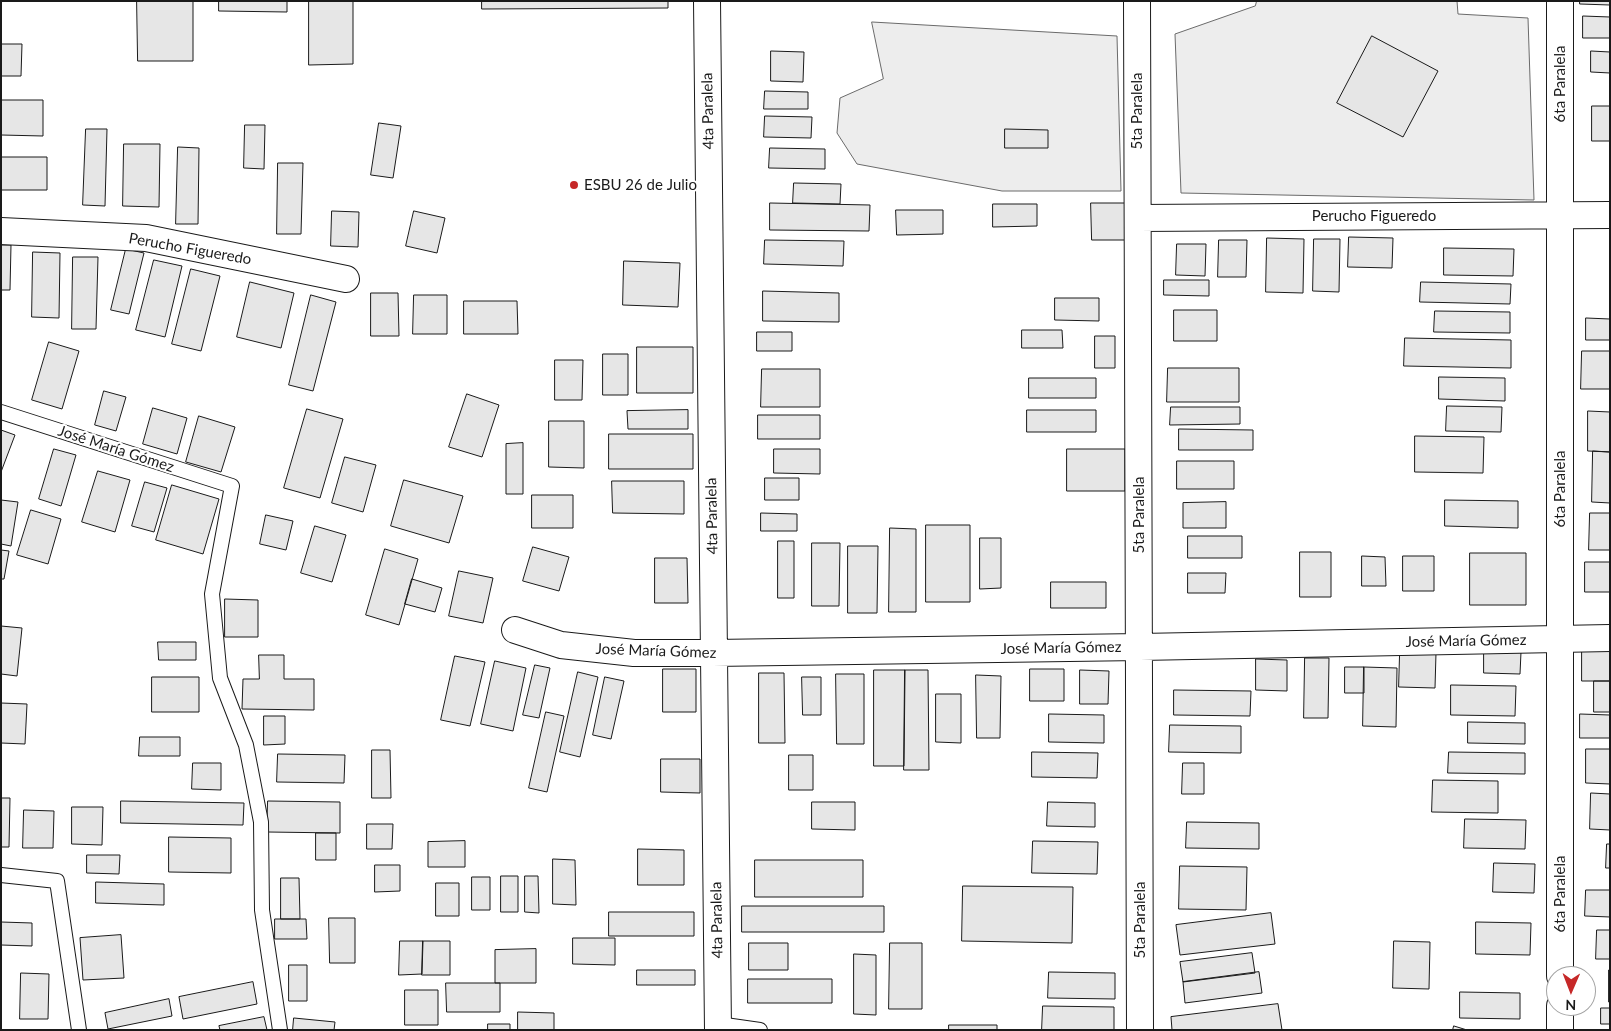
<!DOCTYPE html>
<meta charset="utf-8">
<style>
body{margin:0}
#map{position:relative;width:1611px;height:1031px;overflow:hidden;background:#fff;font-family:Lato,sans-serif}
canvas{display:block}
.frame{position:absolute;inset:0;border:2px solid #1a1a1a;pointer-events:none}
.north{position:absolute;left:1546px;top:966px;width:50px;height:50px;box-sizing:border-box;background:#fff;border:1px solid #a3a3a3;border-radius:50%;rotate:181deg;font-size:14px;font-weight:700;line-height:20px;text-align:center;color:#1a1a1a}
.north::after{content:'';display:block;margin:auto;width:18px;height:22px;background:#c62828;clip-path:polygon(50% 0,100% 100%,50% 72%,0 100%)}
</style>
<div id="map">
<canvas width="1611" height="1031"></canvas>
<div class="frame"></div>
<div class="north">N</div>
</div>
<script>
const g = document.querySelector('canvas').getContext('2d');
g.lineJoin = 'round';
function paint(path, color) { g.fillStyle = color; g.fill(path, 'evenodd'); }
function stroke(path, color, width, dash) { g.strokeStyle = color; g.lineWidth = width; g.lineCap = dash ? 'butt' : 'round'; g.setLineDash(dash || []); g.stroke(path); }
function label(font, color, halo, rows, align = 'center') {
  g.font = font + ' Lato,sans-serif'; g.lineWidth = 4; g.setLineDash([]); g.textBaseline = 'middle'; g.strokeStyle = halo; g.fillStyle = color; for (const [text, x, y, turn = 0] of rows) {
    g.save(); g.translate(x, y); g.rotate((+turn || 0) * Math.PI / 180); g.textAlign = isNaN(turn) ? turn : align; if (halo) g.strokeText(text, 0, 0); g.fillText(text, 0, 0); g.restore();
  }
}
const built = new Path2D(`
 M1257 1H1457L1458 14 1528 18 1534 200 1181 193 1175 34 1255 6Z
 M872 22 1117 36 1121 191H1002L857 164 837 133 840 98 883 79Z`);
paint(built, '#ededed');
stroke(built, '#6a6a6a', 1);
const building = new Path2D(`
 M137 1H193V61H138Z
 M219 1H287V12L219 11Z
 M309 1H353V64L309 65Z
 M482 1H668V8L482 9Z
 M1580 1H1610V5L1580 4Z
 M1583 16 1610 17V38H1583Z
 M1372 36 1438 71 1403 137 1337 103Z
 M1 44H22L21 76H1Z
 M771 51 804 52 803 82 771 81Z
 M1591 51 1610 52V73L1591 72Z
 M765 91 808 92V109H764Z
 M1 100H43V136L1 135Z
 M1592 106H1610V141H1592Z
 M765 116 812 117 811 138 764 137Z
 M379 123 401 126 393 178 371 175Z
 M245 125H265L264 169 244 168Z
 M86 129H107L105 206 83 205Z
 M1005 129 1048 130V148H1005Z
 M124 144H160L159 207 123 206Z
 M178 147 199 148 198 224H176Z
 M770 148 825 149V169L769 168Z
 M1 157H47V190H1Z
 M278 163H303L301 234H277Z
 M794 183 841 184 840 204 793 203Z
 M770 203 870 205 869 231 770 230Z
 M1091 203H1125V240H1092Z
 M993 204H1037V226L993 227Z
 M896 210H943V234L897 235Z
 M332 211 359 212 358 247 331 246Z
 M414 211 445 218 437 253 406 246Z
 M1349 237 1393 238 1392 268 1348 267Z
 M1267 238 1304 239 1303 293 1266 292Z
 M1314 239H1340L1339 292 1313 291Z
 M765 240 844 241 843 266 764 264Z
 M1219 240H1247L1246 277H1218Z
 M1177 244H1206L1205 276 1176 275Z
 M1 245H11L10 290H1Z
 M1444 248 1514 249 1513 276 1444 275Z
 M126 249 144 253 129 314 111 310Z
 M33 252 60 253 59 318 32 317Z
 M73 257H98L96 329H72Z
 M154 260 182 266 165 337 136 330Z
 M624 261 680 263 678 307 623 305Z
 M191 269 220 276 201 351 172 344Z
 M1164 280H1209V296L1164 295Z
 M250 282 294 293 281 348 237 337Z
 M1421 282 1511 284 1510 304 1420 302Z
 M763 291 839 293V322L763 321Z
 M371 293H398L399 336H371Z
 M311 295 336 302 313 391 289 385Z
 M414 295H447V334H413Z
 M1055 298H1099V321L1055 320Z
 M464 301H517L518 334H464Z
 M1174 310H1217V341H1174Z
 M1435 311 1510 312V333L1434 332Z
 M1586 318 1610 319V340H1586Z
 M1022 330H1062L1063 348H1022Z
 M757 332H792V351H757Z
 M1095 336H1115V368H1095Z
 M1405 338 1511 340V368L1404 366Z
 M49 342 79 351 62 409 32 400Z
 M637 347H693V393H637Z
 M1582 351H1610V389H1581Z
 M603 354H628V395H603Z
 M555 360H583L582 400H555Z
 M1168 368H1239V402H1167Z
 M762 369H820V407H761Z
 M1439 377 1505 378V401L1439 399Z
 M1029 378H1096V398H1029Z
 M104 391 126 397 116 431 95 425Z
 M467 394 499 405 482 457 449 447Z
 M1447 406 1502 407 1501 432 1446 431Z
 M1171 407H1240V424L1170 425Z
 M153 408 187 418 177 454 143 444Z
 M307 409 343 419 320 498 284 488Z
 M688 410V429H628L627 411Z
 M1027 410H1096V432H1027Z
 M1588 411 1610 412V452L1588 451Z
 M758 415H820V439H758Z
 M199 416 235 427 221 472 186 462Z
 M549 421H584V468L549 467Z
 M1179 429 1253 430V450H1179Z
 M1 430 15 435 1 472Z
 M609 434H693V469H609Z
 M1415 436 1484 437 1483 473 1415 472Z
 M523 443V494H506V444Z
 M54 449 76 455 61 506 39 499Z
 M774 449H820V474L774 473Z
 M1067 449H1125V491H1067Z
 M1593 451 1610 452V503L1592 502Z
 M345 457 376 465 363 512 332 503Z
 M1177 461H1234V489H1177Z
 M98 471 130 480 115 532 82 522Z
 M765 478H799V500H765Z
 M404 480 463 496 449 543 391 526Z
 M612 481H684V514L613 513Z
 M145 482 167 488 154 532 132 526Z
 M172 485 219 499 203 554 156 540Z
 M532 495H573V528H532Z
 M1 500 18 502 11 546 1 544Z
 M1445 500 1518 501V528L1445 526Z
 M1226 502V528H1183V503Z
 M31 510 61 519 48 564 17 555Z
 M761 513 797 514V531H761Z
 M1590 513H1610V550H1589Z
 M266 515 293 521 286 550 260 544Z
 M926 525H970V602H926Z
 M315 526 346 535 332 582 301 573Z
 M890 528 916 529V612H889Z
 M1188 536H1242V558H1188Z
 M980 538H1001V588L980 589Z
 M778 541H794V598H778Z
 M812 543H840L839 606H812Z
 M848 546H878L877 613H848Z
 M533 547 569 557 559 591 523 581Z
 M385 549 418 559 399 625 366 615Z
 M1 550 9 551 4 579H1Z
 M1300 552H1331V597H1300Z
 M1470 553H1526V605H1470Z
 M1362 556 1385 557 1386 586H1362Z
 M1403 556H1434V591H1403Z
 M655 558H687L688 603H655Z
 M1585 562H1610V592H1585Z
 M459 571 493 578 483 623 449 616Z
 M1188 573H1226L1225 593H1188Z
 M412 579 442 588 435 612 405 604Z
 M1051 582H1106V608H1051Z
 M225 599 258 600V637H225Z
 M1 626 22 628 17 676 1 674Z
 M158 642H196V660H159Z
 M1582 646H1610V681H1582Z
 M1484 651 1521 652 1520 674 1484 673Z
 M1400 653H1436L1435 688 1399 687Z
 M259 655H284V679H314V710L242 709 243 679H259Z
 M455 656 485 662 470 726 441 720Z
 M1305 658H1329L1328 718H1304Z
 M1256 659 1287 660V691L1256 690Z
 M495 661 526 668 513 731 481 724Z
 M535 665 550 668 539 718 523 715Z
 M1345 667H1364V693H1345Z
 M1364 667 1397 668 1396 727 1363 726Z
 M663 669H696V712H663Z
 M1030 669H1064V701H1030Z
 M874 670H905L904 766H874Z
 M905 670H928L929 770H904Z
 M1080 670 1109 671 1108 704H1080Z
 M578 672 598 677 580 757 560 752Z
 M759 673H784L785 743H759Z
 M836 674H864V744H837Z
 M976 675 1001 676 1000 738H977Z
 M152 677H199V712H152Z
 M605 677 624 681 611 739 593 735Z
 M802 677H821V715H803Z
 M1594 681H1610V712H1594Z
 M1451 685 1516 686 1515 716 1451 715Z
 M1174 690 1251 691 1250 716 1174 715Z
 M936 694H961V743L936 742Z
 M1 703 27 704 25 744 1 743Z
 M546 712 564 716 547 792 529 788Z
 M1049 714 1104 715V743L1049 742Z
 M1580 714 1610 715V738H1580Z
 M264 716H285V744L264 745Z
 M1468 722 1525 723V744L1468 743Z
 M1170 725 1241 726V753L1169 752Z
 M140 737H180V756H139Z
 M1586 749H1610V784L1586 783Z
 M372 750H390L391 798H372Z
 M1032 752 1098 753 1097 778 1032 777Z
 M1449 752 1525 753V774L1448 773Z
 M278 754 345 755 344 783 277 782Z
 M789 755H813V790H789Z
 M661 759H700V793L661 792Z
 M193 763H221V790L192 789Z
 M1183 763H1204V794H1182Z
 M1433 780 1498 781V813L1432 812Z
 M1591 793 1610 794V830L1590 829Z
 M1 798H10L9 847H1Z
 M121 801 244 803 243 825 121 823Z
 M268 801 340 802V833L267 832Z
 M812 802H855V830L812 829Z
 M1048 802 1095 803V827L1047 826Z
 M72 807H103L102 845 72 844Z
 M24 810 54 811 53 848H23Z
 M1465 819 1526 820 1525 849 1464 848Z
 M1187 822 1259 823V849L1186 848Z
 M367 824H393L392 849H367Z
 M316 833H336V860H316Z
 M169 837 231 838V873L169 872Z
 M465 841V867H428V842Z
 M1033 841 1098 842 1097 874 1032 873Z
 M1607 844H1610V868H1606Z
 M638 849 684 850V885H638Z
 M87 855H120L119 874 87 873Z
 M553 859 575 860 576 905 553 904Z
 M755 860H863V897H755Z
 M1494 863 1535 864 1534 893 1493 892Z
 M375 865H400V891L375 892Z
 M1180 866 1247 867 1246 910 1179 909Z
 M501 876H518V912H501Z
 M525 876H538L539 913 525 912Z
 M472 877H490V910H472Z
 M281 878H299L300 919H281Z
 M96 882 164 884V905L96 903Z
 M436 883H459V916H436Z
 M963 886 1073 887 1072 943 962 941Z
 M1586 890H1610V917L1585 916Z
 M742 906H884V932H742Z
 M609 912H694V936H609Z
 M1271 913 1275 944 1180 955 1176 925Z
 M329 918H355V963H330Z
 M275 919H306L307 939H275Z
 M1 922 32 923V946L1 945Z
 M1476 922 1531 923 1530 955 1476 954Z
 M1597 930H1610V959H1596Z
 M121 935 124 978 83 980 80 938Z
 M573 938H615V965L573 964Z
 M400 941H423L422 974 399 975Z
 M423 941H450V975H422Z
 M1394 941 1430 942 1429 989 1393 988Z
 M749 943H788V970H749Z
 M890 943H922V1009H889Z
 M536 949V983H495V950Z
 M1252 953 1255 973 1183 982 1180 962Z
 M854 954 876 955V1015L854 1014Z
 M289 965H307V1001H289Z
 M637 970H695V985H637Z
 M1609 970H1610V1002H1609Z
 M1049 972 1115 973V999L1048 998Z
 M1259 972 1262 993 1185 1003 1183 982Z
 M21 973 49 974 48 1019H20Z
 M748 979H832V1003H748Z
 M253 982 257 1004 183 1019 179 997Z
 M446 983H500V1012H447Z
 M405 990H438V1025H405Z
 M1460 992 1520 993V1019L1460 1018Z
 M169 999 172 1016 108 1029 105 1013Z
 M1278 1004 1282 1030H1172L1171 1017Z
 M1043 1006 1114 1007V1030H1042Z
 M1601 1008H1610V1024H1601Z
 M518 1012 554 1013V1030H518Z
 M264 1017 267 1030H220L219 1026Z
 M294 1018 335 1022 334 1030H293Z
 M488 1024H510V1030H488Z
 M949 1025H997V1030H949Z
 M1454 1026 1467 1030H1453Z`);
paint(building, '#e6e6e6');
stroke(building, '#1a1a1a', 1);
const lane = new Path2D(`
 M1 412 232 486 212 594 220 678 246 745 261 822 262 910 280 1030
 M1 875 57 881 79 1030
 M718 1024 760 1030`);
const street = new Path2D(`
 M707 1 718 1030
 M1137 1 1140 1030
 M1560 1V976
 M1138 218 1610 215
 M1 231 146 238 346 279
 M515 630 561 645 634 653H713L1140 647 1610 638
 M1560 1006V1030`);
stroke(lane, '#1a1a1a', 16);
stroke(street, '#1a1a1a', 28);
stroke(lane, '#fff', 14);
stroke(street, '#fff', 26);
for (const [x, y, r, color] of [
 [574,185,5,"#c62828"]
]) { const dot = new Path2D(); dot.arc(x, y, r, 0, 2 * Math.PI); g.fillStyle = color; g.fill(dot); stroke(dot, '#fff', 2); }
label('15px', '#1a1a1a', '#fff', [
 ["6ta Paralela",1560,84,-90],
 ["4ta Paralela",708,111,-91],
 ["5ta Paralela",1137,111,-90],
 ["Perucho Figueredo",1374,216],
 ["Perucho Figueredo",190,249,10],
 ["José María Gómez",116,449,18],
 ["6ta Paralela",1560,489,-90],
 ["5ta Paralela",1139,515,-90],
 ["4ta Paralela",712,516,-91],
 ["José María Gómez",1466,641,-1],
 ["José María Gómez",1061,648,-1],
 ["José María Gómez",656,651,2],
 ["6ta Paralela",1560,894,-90],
 ["4ta Paralela",717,920,-91],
 ["5ta Paralela",1140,920,-90]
]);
label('15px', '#1a1a1a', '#fff', [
 ["ESBU 26 de Julio",584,185]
], 'left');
</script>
